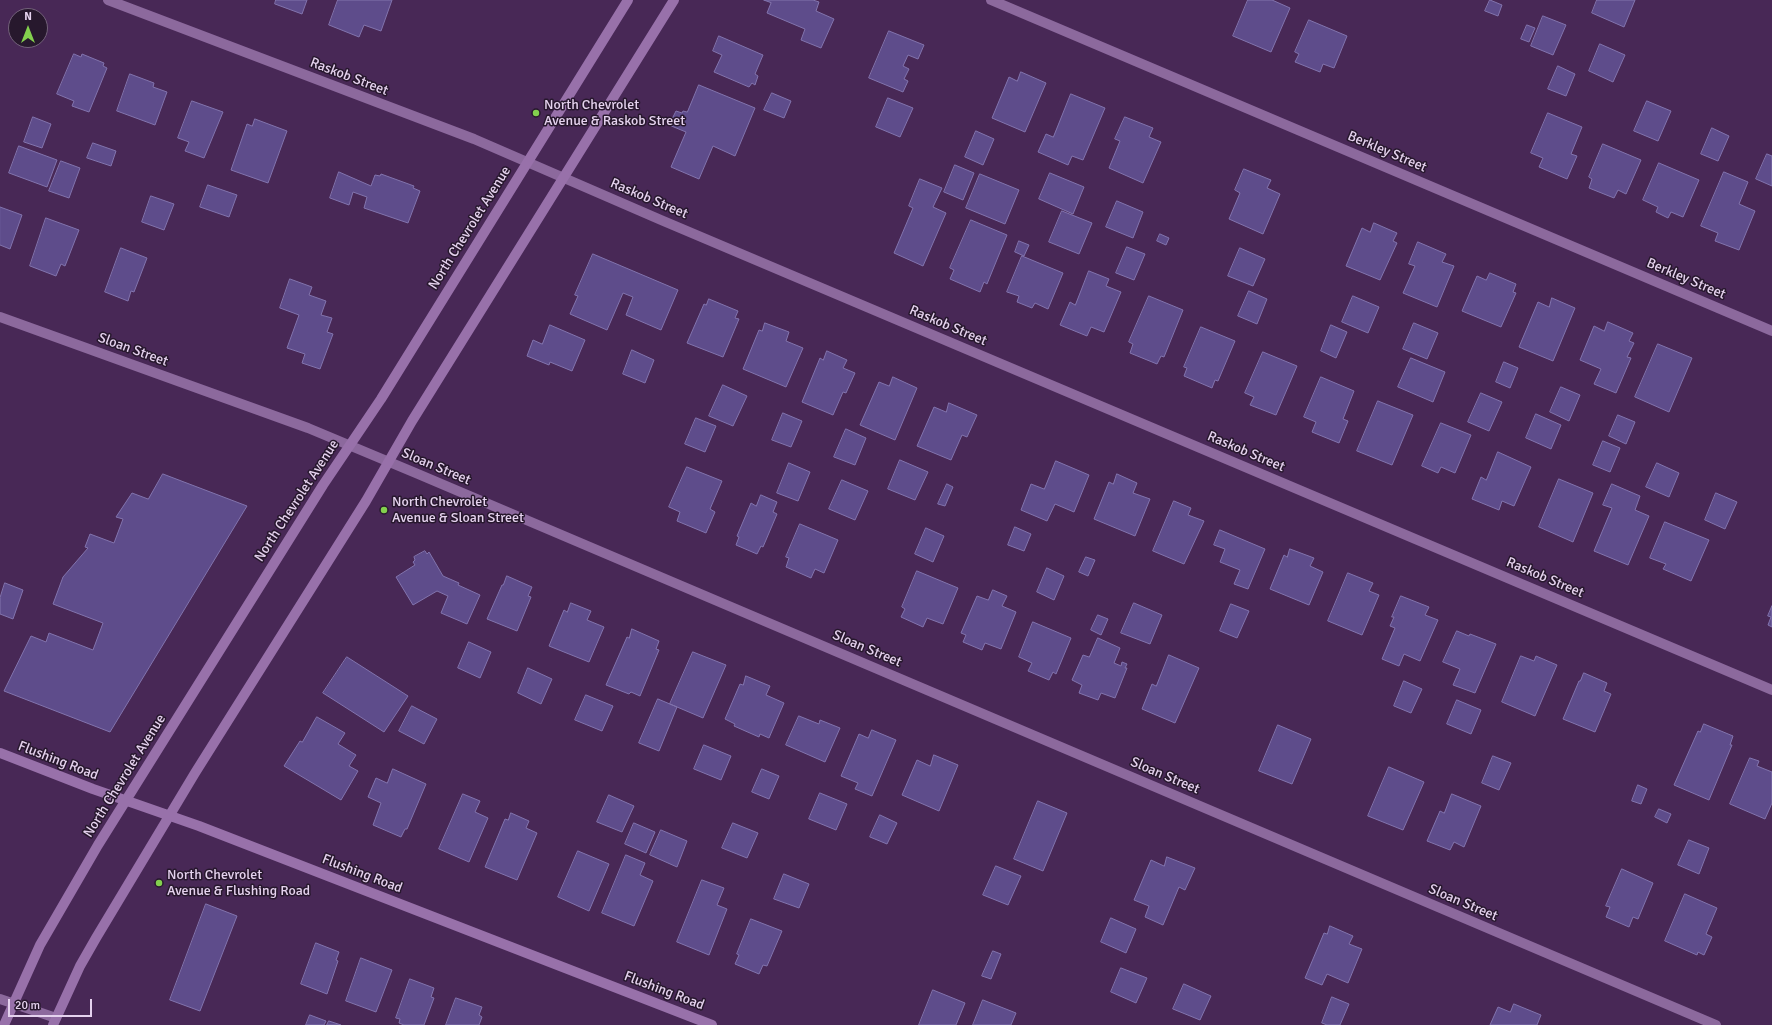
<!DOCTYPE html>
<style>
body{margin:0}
#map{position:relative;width:1772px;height:1025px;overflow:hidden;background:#482856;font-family:Signika,sans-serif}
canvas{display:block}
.north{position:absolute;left:8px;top:8px;width:40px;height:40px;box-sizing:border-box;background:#27182d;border:1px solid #73627a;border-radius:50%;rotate:0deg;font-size:11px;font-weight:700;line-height:16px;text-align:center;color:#e5d2ee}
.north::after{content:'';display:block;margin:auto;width:14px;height:18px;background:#83d04e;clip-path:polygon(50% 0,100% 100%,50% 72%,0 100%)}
.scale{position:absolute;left:8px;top:999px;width:84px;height:18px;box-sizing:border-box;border:2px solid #e5d2ee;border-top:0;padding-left:5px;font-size:12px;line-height:14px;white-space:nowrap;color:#e5d2ee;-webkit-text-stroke:3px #27182d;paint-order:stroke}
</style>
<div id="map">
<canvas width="1772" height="1025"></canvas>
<div class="north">N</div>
<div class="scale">20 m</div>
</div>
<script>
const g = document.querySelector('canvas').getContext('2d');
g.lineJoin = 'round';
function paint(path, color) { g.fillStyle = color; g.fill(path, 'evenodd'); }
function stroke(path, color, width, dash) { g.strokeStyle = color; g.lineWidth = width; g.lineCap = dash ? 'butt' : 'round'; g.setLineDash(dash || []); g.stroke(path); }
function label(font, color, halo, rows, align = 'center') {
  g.font = font + ' Signika,sans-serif'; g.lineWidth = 3; g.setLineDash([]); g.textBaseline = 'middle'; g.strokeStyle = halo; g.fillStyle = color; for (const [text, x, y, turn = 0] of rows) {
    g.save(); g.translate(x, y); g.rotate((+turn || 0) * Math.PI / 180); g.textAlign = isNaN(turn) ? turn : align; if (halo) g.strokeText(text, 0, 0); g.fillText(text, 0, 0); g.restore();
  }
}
const building = new Path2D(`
 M276 0H307L302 14 275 4Z
 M338 0H392L381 31 364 25 359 37 329 25Z
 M764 0H813L819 2 816 11 834 19 821 48 801 40 805 29 767 13 771 3Z
 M1248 0H1272L1290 8 1271 52 1233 36Z
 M1490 0 1502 5 1498 16 1485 11Z
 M1597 0H1635L1624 27 1592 13Z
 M1543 16 1566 25 1553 55 1531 46Z
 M1309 20 1347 36 1334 68 1323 64 1320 72 1295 62 1299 54 1295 52Z
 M1527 25 1535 28 1529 42 1521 39Z
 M889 31 924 45 918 59 908 55 903 66 909 69 904 79 908 81 903 92 869 78Z
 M719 36 763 55 755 74 758 76 755 85 752 83 749 87 714 72 722 55 713 51Z
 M1600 44 1625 55 1613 82 1589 71Z
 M74 54 81 57 82 54 104 63 103 66 107 68 89 112 72 106 74 101 57 94Z
 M1558 66 1575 74 1566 96 1548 89Z
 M1021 72 1046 83 1025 132 992 118 1009 77 1017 81Z
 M130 74 154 83 153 87 167 92 155 125 117 111Z
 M699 85 755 108 735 156 713 146 699 179 671 167 686 132 669 125 676 111 682 113 683 111 687 112Z
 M772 93 791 101 784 118 764 110Z
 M1071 94 1105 108 1083 160 1072 156 1068 165 1038 152 1046 134 1053 137Z
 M888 98 913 108 900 137 876 127Z
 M192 101 223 112 204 158 185 151 189 142 178 138Z
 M1647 101 1671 111 1658 141 1634 131Z
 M1548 113 1582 127 1571 154 1577 156 1567 179 1539 167 1543 158 1531 153Z
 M33 117 51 124 42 148 24 142Z
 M1125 117 1153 128 1149 137 1161 142 1143 183 1109 168 1120 141 1115 139Z
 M255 119 287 131 268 183 231 170 247 124 252 126Z
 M1712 128 1729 136 1718 161 1701 154Z
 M976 131 994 139 983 165 965 157Z
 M93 143 116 151 111 166 87 158Z
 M1603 144 1641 160 1626 194 1618 190 1614 198 1589 188 1592 179 1589 177Z
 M19 146 57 160 47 187 9 173Z
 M1767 154 1772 156V186L1756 179Z
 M61 161 80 168 69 198 49 191Z
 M1659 163 1699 180 1683 217 1671 212 1668 218 1656 212 1658 207 1643 200Z
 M955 165 974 173 963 200 944 192Z
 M1244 169 1271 180 1267 188 1280 194 1263 234 1229 219 1240 193 1235 190Z
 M339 172 371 186 375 175 380 176 381 174 414 186 413 188 420 191 408 223 364 208 367 197 353 192 349 205 330 198Z
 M1724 172 1748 182 1739 204 1755 211 1739 250 1715 241 1718 233 1701 226Z
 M1050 173 1084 187 1073 214 1039 199Z
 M980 174 1019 190 1005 224 966 208Z
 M920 179 942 188 933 207 946 213 923 266 894 253 913 208 909 206Z
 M208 185 237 195 229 217 200 207Z
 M151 196 174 204 164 230 142 222Z
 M1117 201 1143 212 1133 238 1106 227Z
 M0 207 22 215 10 249 0 245Z
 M1062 211 1092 223 1079 254 1049 242Z
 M46 218 79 230 65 266 61 264 56 276 30 266Z
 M971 220 1007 235 987 284 984 282 980 292 950 279 954 270 950 268Z
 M1374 223 1397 233 1393 241 1397 243 1380 280 1346 266 1362 228 1370 232Z
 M1160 234 1169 238 1166 245 1157 241Z
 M1019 241 1029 245 1024 256 1015 252Z
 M1418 242 1446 254 1442 262 1454 266 1437 307 1403 293 1415 266 1409 264Z
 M1127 247 1145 254 1134 280 1116 273Z
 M121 248 147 258 134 292 131 291 128 301 105 292Z
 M1240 248 1265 259 1253 286 1228 276Z
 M593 254 678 290 661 330 626 315 633 297 623 293 607 330 570 314 578 296 575 295Z
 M1022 256 1063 273 1048 309 1035 303 1032 308 1017 302 1019 296 1007 292Z
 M1089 271 1109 279 1106 286 1121 292 1104 332 1091 327 1087 336 1060 325 1070 302 1075 305Z
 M1490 273 1516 284 1513 292 1516 293 1501 327 1462 311 1477 276 1486 280Z
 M290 279 312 287 309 295 326 301 321 315 332 318 327 332 333 334 320 369 302 363 305 354 287 348 299 315 280 308Z
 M1249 291 1267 299 1257 324 1238 316Z
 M1149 296 1183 310 1164 357 1161 356 1157 364 1130 353 1133 344 1129 342Z
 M1353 296 1379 307 1368 333 1342 322Z
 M1552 298 1575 308 1553 361 1519 347 1538 302 1549 307Z
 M709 299 738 311 735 318 739 319 723 357 687 343 704 304 706 305Z
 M1608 322 1633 333 1629 341 1634 343 1627 357 1631 358 1616 393 1594 384 1601 369 1580 360 1594 326 1604 331Z
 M765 323 789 332 786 341 803 348 786 387 743 369 759 330 762 331Z
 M1414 323 1438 333 1427 359 1403 349Z
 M550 325 585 340 572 371 550 362 549 365 527 356 533 340 542 344Z
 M1331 325 1347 332 1336 358 1321 351Z
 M1201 327 1235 341 1218 381 1215 380 1212 388 1184 376 1187 368 1184 367Z
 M1658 344 1692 358 1669 412 1635 397Z
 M632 350 654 360 645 383 623 374Z
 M827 351 847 360 843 368 855 373 846 393 843 392 833 415 802 402 820 358 823 360Z
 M1263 352 1297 366 1276 415 1250 405 1254 397 1245 393Z
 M1411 358 1445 372 1433 402 1398 387Z
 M1504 362 1518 368 1510 388 1496 382Z
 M893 377 917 388 895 440 860 425 879 382 889 386Z
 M1321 377 1354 391 1343 419 1348 421 1339 443 1312 432 1316 422 1304 417Z
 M723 385 747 396 733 426 709 416Z
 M1561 387 1580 395 1569 421 1550 412Z
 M1481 393 1502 402 1489 431 1468 422Z
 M1378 401 1413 415 1392 465 1357 451Z
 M949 403 977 415 967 437 962 435 951 460 917 446 934 407 946 412Z
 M783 413 802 421 791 447 772 440Z
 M1536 414 1561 425 1551 449 1526 438Z
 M1618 415 1635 422 1626 444 1609 436Z
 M696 418 716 426 705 452 685 444Z
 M1441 423 1471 435 1455 473 1441 467 1438 473 1422 466Z
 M846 429 866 438 855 465 834 457Z
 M1603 441 1620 448 1610 472 1593 465Z
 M1498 452 1531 467 1514 506 1502 501 1499 510 1472 499 1481 477 1486 480Z
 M900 460 928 472 915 500 888 489Z
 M1056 461 1089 475 1074 512 1055 504 1047 521 1021 510 1031 484 1044 489Z
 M789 463 810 472 798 501 777 493Z
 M1657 463 1679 473 1669 497 1646 487Z
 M687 467 722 481 710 509 715 512 706 533 677 521 680 512 669 507Z
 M163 474 247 506 110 732 4 691 31 636 46 642 49 633 93 650 103 623 53 604 63 577 88 548 85 547 90 534 114 543 123 519 116 517 132 493 148 499Z
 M1117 474 1137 483 1133 493 1150 499 1135 536 1094 519 1109 482 1113 484Z
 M1559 479 1593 493 1573 542 1539 527Z
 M842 480 868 491 855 520 829 509Z
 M947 484 953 487 945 506 938 504Z
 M1612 484 1640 496 1635 510 1649 516 1628 565 1594 551 1612 508 1603 505Z
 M1716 493 1737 502 1725 529 1705 520Z
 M761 495 777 502 773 512 777 514 763 547 761 546 757 554 736 545 739 537 737 536 751 503 756 506Z
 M1174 501 1191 508 1188 515 1204 521 1184 564 1153 551Z
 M1665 522 1709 540 1691 581 1663 569 1666 564 1650 558Z
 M800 524 838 540 824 573 815 569 811 578 786 567 789 558 786 557Z
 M1015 527 1031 534 1024 551 1008 545Z
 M926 528 944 536 933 562 915 554Z
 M1220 530 1265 549 1248 589 1234 584 1240 570 1220 562 1225 549 1214 545Z
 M1290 549 1314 558 1310 566 1323 572 1309 605 1270 589 1284 555 1287 557Z
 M425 551 427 554 429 552 443 576 459 583 458 585 480 595 467 624 441 613 448 596 437 591 413 605 396 577 415 565 413 562 415 560 414 557Z
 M1086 557 1095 560 1088 576 1079 572Z
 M1047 568 1064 576 1054 600 1037 592Z
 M917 571 958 588 943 624 927 618 923 627 901 617 905 609 902 607Z
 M1348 573 1373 583 1369 591 1379 595 1362 635 1328 621Z
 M507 576 532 587 528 596 531 597 517 631 487 619 502 585H503Z
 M5 583 23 590 13 619 0 614V598Z
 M993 590 1007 596 1002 606 1016 612 1001 649 985 643 982 650 963 642 966 635 961 633 977 596 988 600Z
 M1401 596 1429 607 1425 615 1438 620 1420 661 1404 654 1399 666 1382 659 1395 628 1390 626 1394 617H1392Z
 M571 603 591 611 587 620 604 627 589 662 549 646 564 610 567 612Z
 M1134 603 1162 615 1150 644 1121 633Z
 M1231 604 1249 611 1237 638 1220 631Z
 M1772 606V627L1768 625 1771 617 1768 616Z
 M1098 615 1108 619 1101 635 1091 630Z
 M1033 622 1071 638 1056 674 1053 672 1049 680 1028 671 1032 663 1019 657Z
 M632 629 659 641 656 649 659 650 640 696 631 692 629 694 606 685 627 637 629 638Z
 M1457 631 1469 636 1470 634 1496 644 1475 693 1453 685 1460 669 1443 662Z
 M1098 638 1120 648 1114 663 1121 666 1122 662 1127 664 1125 668H1127L1115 698 1101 693 1098 700 1079 693 1082 685 1072 680 1083 655 1089 657Z
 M469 642 491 652 480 678 458 668Z
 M693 652 726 665 703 718 670 704Z
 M1169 655 1199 668 1175 723 1142 709 1152 684 1156 686Z
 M1521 656 1534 661 1536 656 1557 665 1535 716 1502 702Z
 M347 657 408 696 384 732 323 693Z
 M528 668 552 679 541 704 518 693Z
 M1584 673 1607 683 1604 691 1611 694 1595 732 1563 719 1579 681H1580Z
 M746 676 770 686 766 695 784 703 769 738 760 734 759 737 734 726 735 724 725 719 740 684 743 685Z
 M1404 681 1422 689 1411 713 1394 706Z
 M586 695 613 706 602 731 575 720Z
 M658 699 677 707 659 751 639 743Z
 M1457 700 1481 710 1471 734 1447 724Z
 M412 706 437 719 424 744 399 731Z
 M799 716 819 724 820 720 840 728 825 762 786 745Z
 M317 717 345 733 338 744 356 755 349 766 358 771 341 800 284 766 300 741 302 742Z
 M1704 724 1733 736 1730 745H1732L1709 800 1674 785 1698 731 1700 732Z
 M1278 725 1311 739 1292 784 1259 771Z
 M872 730 896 740 872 796 855 789 858 783 841 776 859 734 868 738Z
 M704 745 731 756 721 780 694 769Z
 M934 755 958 765 939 811 902 795 917 760 930 766Z
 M1493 756 1511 763 1499 790 1482 783Z
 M1750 758 1759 761 1757 766 1772 772V803L1765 819 1730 804Z
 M1389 767 1424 782 1403 830 1368 816Z
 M393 769 426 784 407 829H405L401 837 373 825 381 803 368 797 376 778 387 783Z
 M762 769 779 776 769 799 752 792Z
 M1638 785 1647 789 1641 804 1632 801Z
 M820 793 847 804 836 830 809 819Z
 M463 794 480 801 475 812 488 818 469 862 439 849Z
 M1452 794 1481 806 1464 847 1454 842 1450 850 1427 841 1440 811 1444 813Z
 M609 795 634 806 622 832 597 822Z
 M1038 801 1067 813 1043 871 1014 859Z
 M1659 809 1671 814 1667 823 1655 817Z
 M511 813 529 821 526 828 537 833 517 880 485 867 505 819 508 820Z
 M880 815 897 823 887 844 870 837Z
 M634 823 655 832 646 853 625 844Z
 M733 823 758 833 747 858 722 848Z
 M661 830 687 841 677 867 650 855Z
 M1689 840 1709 848 1699 874 1678 865Z
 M578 851 609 864 589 911 558 897Z
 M626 855 645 863 640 875 653 881 634 926 602 913Z
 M1167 857 1195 868 1185 890 1179 887 1163 925 1145 917 1149 906 1134 900 1151 860 1164 866Z
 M996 866 1021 876 1008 905 983 895Z
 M1622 869 1653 883 1638 919 1633 917 1629 927 1606 917 1610 907 1606 906Z
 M784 874 809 884 799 908 774 899Z
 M702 880 724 888 717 905 727 909 709 955 677 942Z
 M1685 894 1717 908 1706 934 1712 937 1704 955 1698 952 1697 955 1665 941Z
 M206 904 237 916 200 1011 170 1000Z
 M1111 918 1136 929 1126 953 1101 942Z
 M751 919 782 931 767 966 763 965 759 974 735 964 739 955 737 954Z
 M1330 926 1353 936 1349 944 1362 949 1348 983 1327 974 1322 985 1305 978 1324 933 1327 934Z
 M316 943 339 952 336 960 338 961 327 994 301 984Z
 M993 951 1001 954 991 979 982 976Z
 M361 958 392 970 376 1012 346 1001Z
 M1121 968 1147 978 1136 1003 1111 992Z
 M410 979 434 988 431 997 434 998 424 1025H404L399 1023 400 1019 396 1018Z
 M1184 984 1211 996 1200 1020 1173 1009Z
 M933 990 965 1003 956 1025H919Z
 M1332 997 1349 1004 1340 1025H1327L1322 1023Z
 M456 998 482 1007 479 1015 482 1017 479 1025H446Z
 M983 1000 1016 1013 1011 1025H973Z
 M1514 1004 1541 1015 1537 1025H1490L1498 1007 1510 1012Z
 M310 1015 326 1021 324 1025H306Z
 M329 1021 341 1025H327Z`);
paint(building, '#5e4c8b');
stroke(building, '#8274ad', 1);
stroke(new Path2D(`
 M108 0 474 139 661 220 1772 690
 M991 0 1772 331
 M0 317 308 428 418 474 1716 1025
 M0 999 56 1018`), '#8c699d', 10);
stroke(new Path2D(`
 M0 753 93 789 199 826 712 1025
 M4 1025 40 945 98 845 323 485 381 399 628 0
 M53 1025 80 966 96 938 195 773 366 501 412 421 674 0`), '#9871aa', 10);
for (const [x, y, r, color] of [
 [536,113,4,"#83d04e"],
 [384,510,4,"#83d04e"],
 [159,883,4,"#83d04e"]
]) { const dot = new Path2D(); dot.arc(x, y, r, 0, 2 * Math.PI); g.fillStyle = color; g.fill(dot); stroke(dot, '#27182d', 1.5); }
label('14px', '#e5d2ee', '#27182d', [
 ["Raskob Street",349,77,21],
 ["Berkley Street",1387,152,23],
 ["Raskob Street",649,199,23],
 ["North Chevrolet Avenue",470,228,-58],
 ["Berkley Street",1686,279,23],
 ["Raskob Street",948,326,23],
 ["Sloan Street",133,350,20],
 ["Raskob Street",1246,452,23],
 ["Sloan Street",436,467,23],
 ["North Chevrolet Avenue",297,501,-57],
 ["Raskob Street",1545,578,23],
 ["Sloan Street",867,649,23],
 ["Flushing Road",58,761,21],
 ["North Chevrolet Avenue",125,776,-58],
 ["Sloan Street",1165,776,23],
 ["Flushing Road",362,874,21],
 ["Sloan Street",1463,903,23],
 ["Flushing Road",664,991,21]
]);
label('14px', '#e5d2ee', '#27182d', [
 ["North Chevrolet",544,105],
 ["Avenue & Raskob Street",544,121],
 ["North Chevrolet",392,502],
 ["Avenue & Sloan Street",392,518],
 ["North Chevrolet",167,875],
 ["Avenue & Flushing Road",167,891]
], 'left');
</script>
